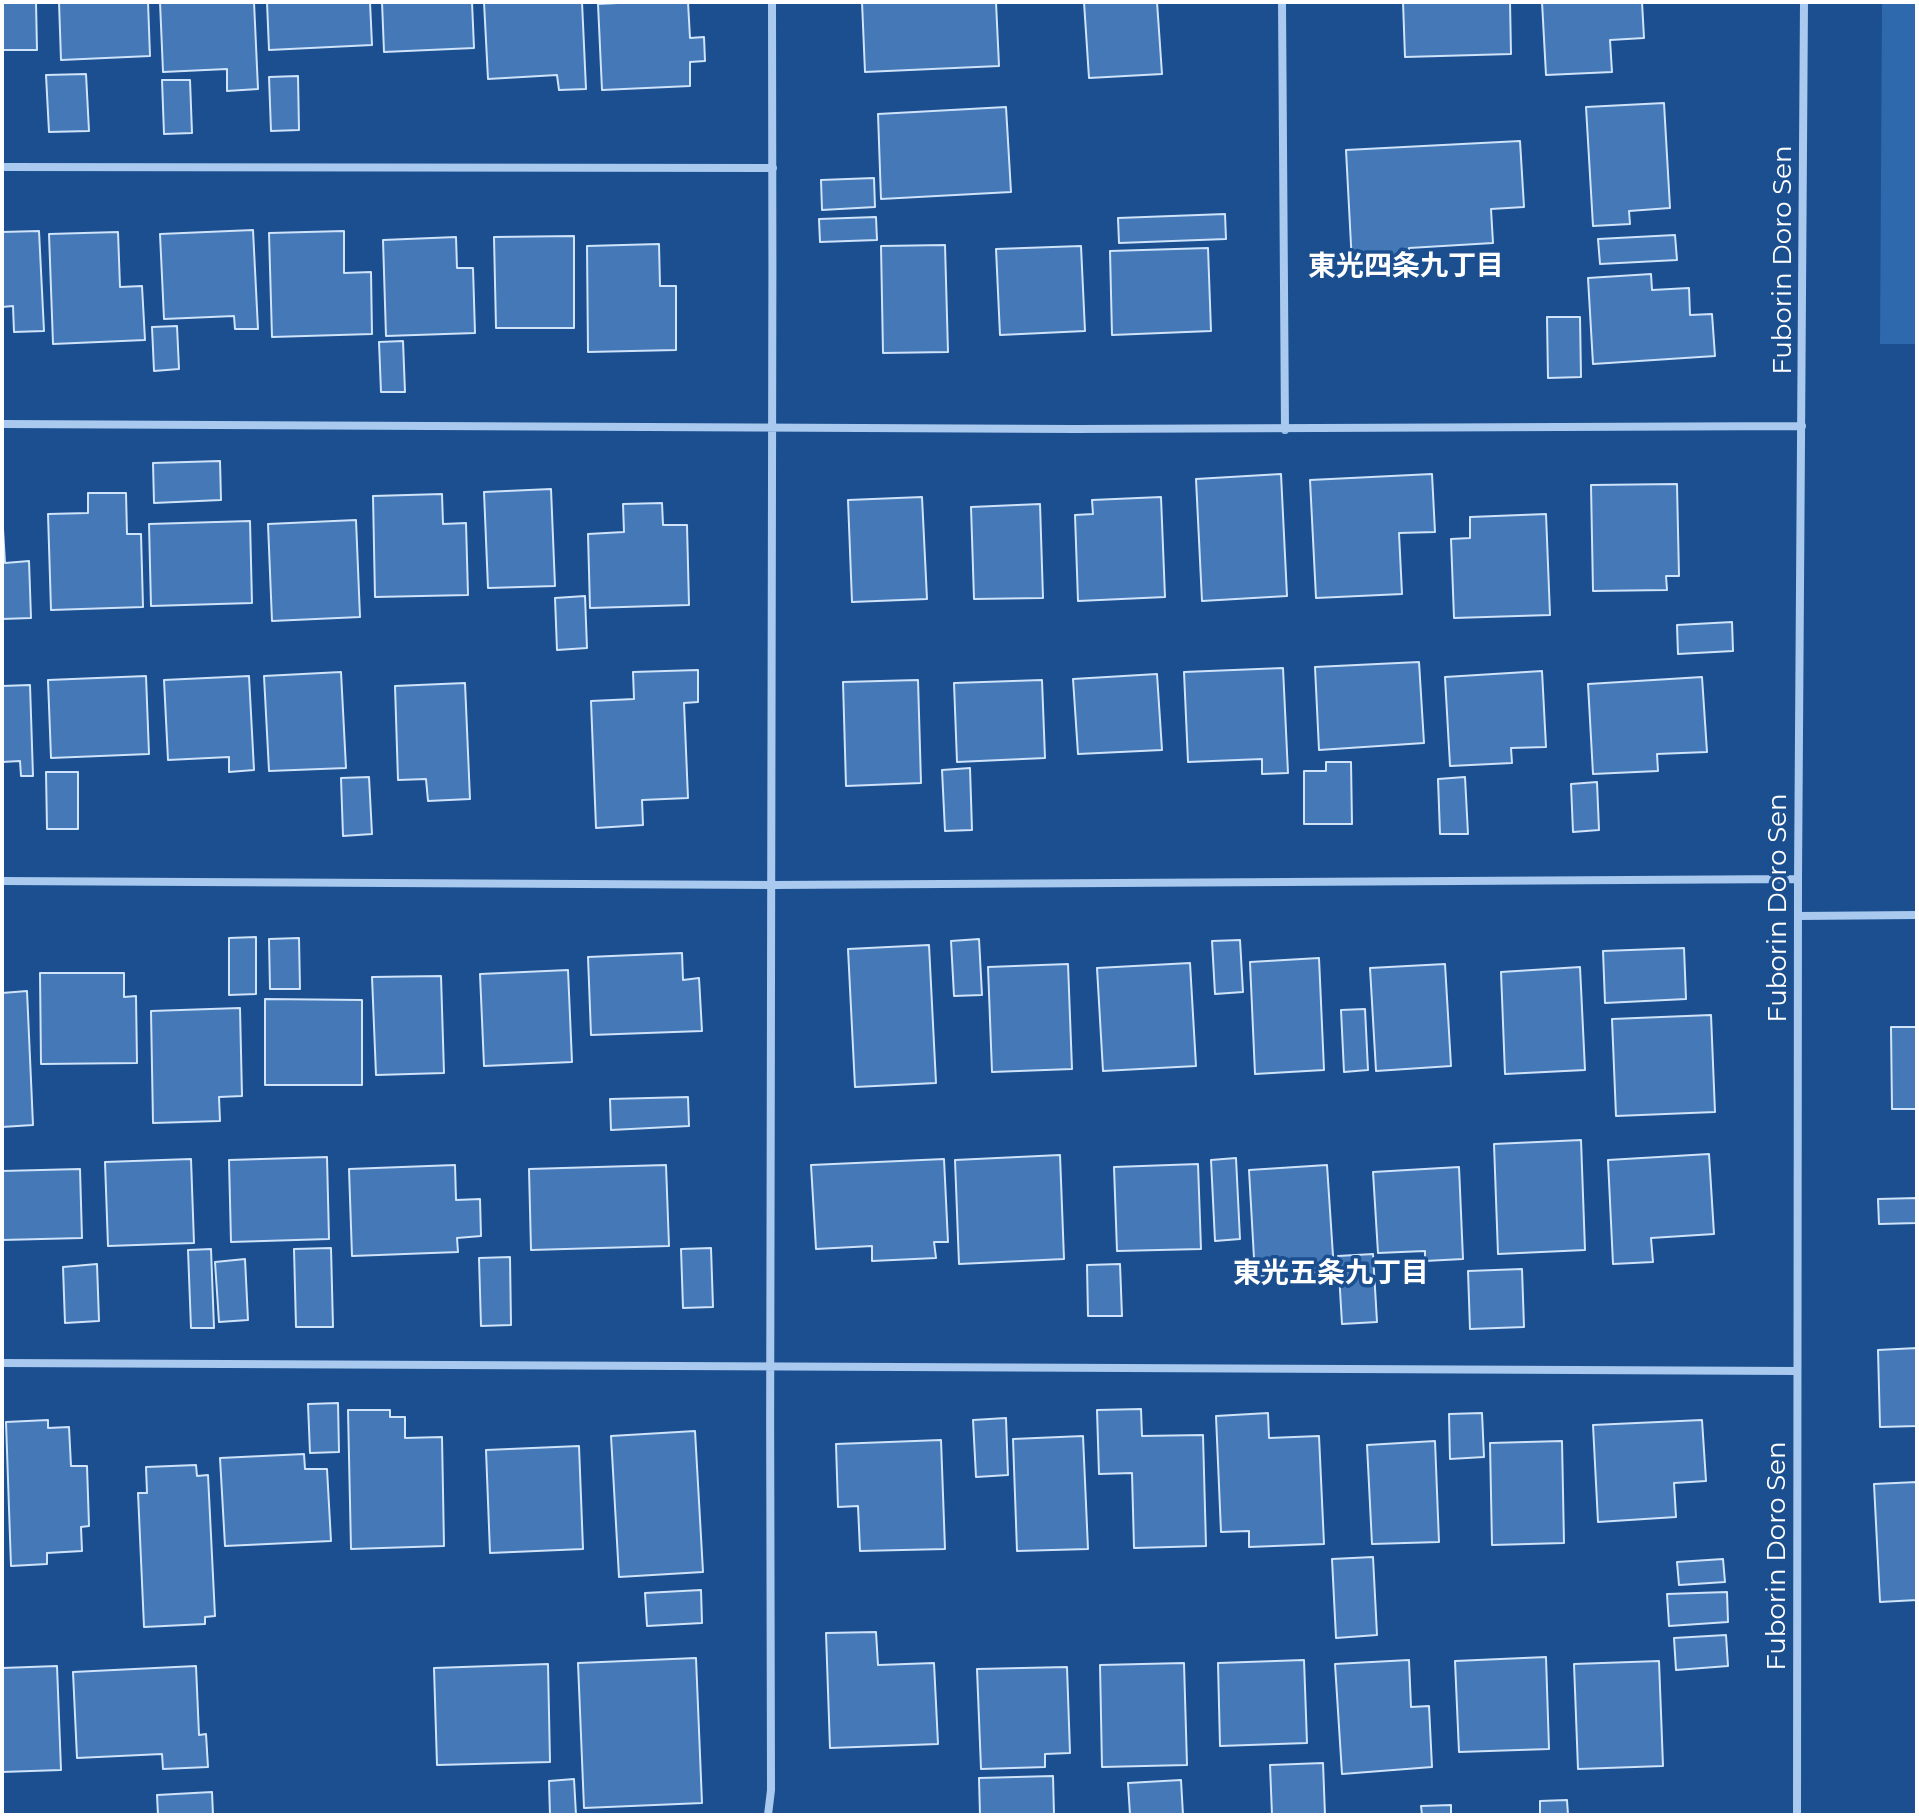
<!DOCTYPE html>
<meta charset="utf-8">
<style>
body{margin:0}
#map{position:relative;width:1919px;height:1817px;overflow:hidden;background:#1b4f8f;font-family:Montserrat,sans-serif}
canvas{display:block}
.frame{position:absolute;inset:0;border:4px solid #fff;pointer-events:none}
</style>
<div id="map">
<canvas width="1919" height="1817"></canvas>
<div class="frame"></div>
</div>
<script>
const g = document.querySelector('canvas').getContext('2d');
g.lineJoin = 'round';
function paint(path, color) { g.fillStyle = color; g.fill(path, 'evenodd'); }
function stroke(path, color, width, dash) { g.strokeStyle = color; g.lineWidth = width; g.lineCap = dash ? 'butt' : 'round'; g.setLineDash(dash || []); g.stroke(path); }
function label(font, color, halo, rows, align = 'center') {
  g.font = font + ' Montserrat,"Noto Sans JP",sans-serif'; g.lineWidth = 7; g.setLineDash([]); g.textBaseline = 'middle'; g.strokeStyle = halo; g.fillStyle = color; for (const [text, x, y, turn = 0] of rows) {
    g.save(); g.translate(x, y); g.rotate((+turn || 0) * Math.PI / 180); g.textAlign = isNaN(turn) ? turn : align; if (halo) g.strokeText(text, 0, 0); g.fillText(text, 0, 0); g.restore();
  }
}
paint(new Path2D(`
 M1882 2H1917V344H1880Z`), '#2e69ad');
const building = new Path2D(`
 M2 2H36L37 50H2Z
 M59 2H148L150 56 61 60Z
 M160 2H254L258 89 227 91V69L163 72Z
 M267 2H370L372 45 269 50Z
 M382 2H472L474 48 384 52Z
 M484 2H582L586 89 559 90 557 75 488 79Z
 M638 2H688L690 38 704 37 705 61 690 62V86L602 90 598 4Z
 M862 2H996L999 66 865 72Z
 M1084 2H1157L1162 74 1089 78Z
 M1403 2H1510L1511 54 1405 57Z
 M1542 2H1642L1644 38 1610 40 1612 72 1546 75Z
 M86 74 89 131 49 132 46 75Z
 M298 76 299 130 271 131 269 77Z
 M162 80H190L192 133 164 134Z
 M1664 103 1670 208 1629 211 1630 224 1593 226 1586 107Z
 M1006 107 1011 192 881 199 878 114Z
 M1520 141 1524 207 1491 209 1493 243 1409 248V261L1352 264 1346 150Z
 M874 178 875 207 822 210 821 180Z
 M1225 214 1226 239 1119 243 1118 218Z
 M876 217 877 240 820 242 819 219Z
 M253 230 258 329H235L234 316 164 319 160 234Z
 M39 231 44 331 14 332 13 306 2 307V232Z
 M344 231V273L371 272 372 334 272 337 269 233Z
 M118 232 120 287 142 286 145 340 53 344 49 234Z
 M1675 235 1677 260 1600 264 1598 239Z
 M574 236V328H496L494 237Z
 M456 237 457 268H473L475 333 386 336 383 240Z
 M659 244 660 286H676V350L588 352 587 246Z
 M945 245 948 352 883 353 881 246Z
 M1081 246 1085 331 1000 335 996 249Z
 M1208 248 1211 331 1112 335 1110 251Z
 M1651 274 1652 290 1689 288 1690 315 1712 314 1715 356 1593 364 1588 278Z
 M1547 317H1580L1581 377 1548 378Z
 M177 326 179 369 154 371 152 327Z
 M403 341 405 392H381L379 342Z
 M220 461 221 500 154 503 153 463Z
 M1281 474 1287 596 1202 601 1196 479Z
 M1432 474 1435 532 1399 533 1402 594 1316 598 1310 480Z
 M1677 484 1679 576H1666L1667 590 1593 591 1591 485Z
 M551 489 555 586 488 588 484 492Z
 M88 493H126L127 534H141L143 607 51 610 48 514 88 513Z
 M442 494 443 524 466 523 468 595 375 597 373 496Z
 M922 497 927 599 852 602 848 500Z
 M1161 497 1165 597 1078 601 1075 515 1093 514 1092 500Z
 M662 503 663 525H687L689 605 590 608 588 534 624 532 623 504Z
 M1040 504 1043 598 974 599 971 507Z
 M2 512 5 563 29 561 31 618 2 619Z
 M1546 514 1550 615 1454 618 1451 539 1470 538V517Z
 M356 520 360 617 272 621 268 524Z
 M250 521 252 603 151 606 149 524Z
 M585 596 587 648 557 650 555 598Z
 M1732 622 1733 651 1678 654 1677 625Z
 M1419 662 1424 743 1319 750 1315 667Z
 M1283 668 1288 773 1262 774V759L1188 762 1184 672Z
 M698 670V702L684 703 688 798 642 800 643 825 596 828 591 701 634 699 633 672Z
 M1542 671 1546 747 1511 748 1512 763 1450 766 1445 677Z
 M341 672 346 768 269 771 264 676Z
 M1157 674 1162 750 1078 754 1073 679Z
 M146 676 149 754 51 758 48 680Z
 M249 676 254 770 229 772V757L168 760 164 680Z
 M1702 677 1707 752 1657 754 1658 771 1593 774 1588 684Z
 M918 680 921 783 846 786 843 682Z
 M1042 680 1045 758 957 762 954 683Z
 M465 683 470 799 428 801 426 779 398 780 395 686Z
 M30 685 33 776H21L20 761 2 762V686Z
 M1326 762H1351L1352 824H1304V771H1326Z
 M970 768 972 830 945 831 942 770Z
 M46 772H78V829H47Z
 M369 777 372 834 343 836 341 778Z
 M1465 777 1468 834H1440L1438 779Z
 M1597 782 1599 830 1573 832 1571 784Z
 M256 937V994L229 995V938Z
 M299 938 300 989H270L269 939Z
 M979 939 982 995 954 996 951 941Z
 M1240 940 1243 992 1215 994 1212 941Z
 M929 945 936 1083 855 1087 848 949Z
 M1684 948 1686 999 1605 1003 1603 951Z
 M682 953 683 980 699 978 702 1031 591 1035 588 957Z
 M1319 958 1324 1070 1255 1074 1250 962Z
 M1190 963 1196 1066 1103 1071 1097 968Z
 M1068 964 1072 1069 992 1072 988 967Z
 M1445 964 1451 1066 1376 1071 1370 968Z
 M1580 967 1585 1070 1505 1074 1501 972Z
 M568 970 572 1062 484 1066 480 974Z
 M40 973H124V997L136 996 137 1063 41 1064Z
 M441 976 444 1073 376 1075 372 977Z
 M27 991 33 1125 2 1127V993Z
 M265 999 362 1000V1085H265Z
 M240 1008 242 1096 219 1097 220 1121 153 1123 151 1011Z
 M1365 1009 1368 1070 1344 1072 1341 1010Z
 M1711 1015 1715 1112 1616 1116 1612 1019Z
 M1891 1027H1917V1109H1892Z
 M688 1097 689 1126 611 1130 610 1099Z
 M1581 1140 1585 1250 1498 1254 1494 1144Z
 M1709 1154 1714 1234 1651 1238 1653 1262 1613 1264 1608 1160Z
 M1060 1155 1064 1259 959 1264 955 1160Z
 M327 1157 329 1239 231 1242 229 1160Z
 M1236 1158 1240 1239 1215 1241 1211 1160Z
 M191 1159 194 1243 108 1246 105 1162Z
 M944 1159 948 1242H934L936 1258 872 1261V1246L816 1249 811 1165Z
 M1198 1164 1201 1249 1117 1251 1114 1167Z
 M455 1165 456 1200 480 1199 481 1236 457 1238 458 1252 352 1256 349 1169Z
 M666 1165 669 1246 531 1250 529 1169Z
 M1327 1165 1334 1271 1255 1276 1249 1170Z
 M1459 1167 1463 1259 1425 1261V1251L1378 1253 1373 1172Z
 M80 1169 82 1238 2 1240V1171Z
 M1917 1198V1223L1879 1224 1878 1199Z
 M331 1248 333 1327H296L294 1249Z
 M711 1248 713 1307 683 1308 681 1249Z
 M211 1249 214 1328H191L188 1250Z
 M1373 1254 1377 1322 1342 1324 1338 1256Z
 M510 1257 511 1325 481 1326 479 1258Z
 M245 1259 248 1320 219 1322 215 1262Z
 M97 1264 99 1321 65 1323 63 1267Z
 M1120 1264 1122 1316H1088L1087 1265Z
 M1522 1269 1524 1327 1470 1329 1468 1271Z
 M1917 1348V1426L1880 1427 1878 1350Z
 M338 1403 339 1452 310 1453 308 1404Z
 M1141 1409 1142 1436 1203 1435 1206 1546 1134 1548 1132 1473 1099 1474 1097 1410Z
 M348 1410H390V1417H405V1438L442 1437 444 1546 351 1549Z
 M1268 1413 1269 1438 1319 1436 1324 1544 1249 1547V1531L1221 1532 1216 1416Z
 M1482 1413 1484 1457 1450 1459 1449 1414Z
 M1006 1418 1008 1475 976 1477 973 1420Z
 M48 1420V1428L69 1427 71 1466H87L89 1526 81 1527 82 1551 47 1553V1564L11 1566 6 1422Z
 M1702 1420 1706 1481 1674 1483 1676 1517 1598 1522 1593 1425Z
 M695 1431 703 1572 619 1577 611 1436Z
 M1083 1436 1088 1549 1017 1551 1013 1439Z
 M941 1440 945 1549 860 1551 858 1506 838 1507 836 1444Z
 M1435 1441 1439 1542 1372 1544 1367 1445Z
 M1562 1441 1564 1543 1492 1545 1490 1443Z
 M579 1446 583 1549 490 1553 486 1450Z
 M304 1454 305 1469H327L331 1541 225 1546 220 1458Z
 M196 1465 197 1476 208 1475 215 1616 205 1617V1624L144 1627 138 1493H147L146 1467Z
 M1917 1482V1600L1880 1602 1874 1484Z
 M1373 1557 1377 1635 1336 1638 1332 1559Z
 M1723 1559 1725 1582 1679 1585 1677 1562Z
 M701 1590 702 1623 647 1626 645 1593Z
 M1727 1592 1728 1622 1669 1626 1667 1594Z
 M876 1632 878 1665 934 1663 938 1744 830 1748 826 1633Z
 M1726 1635 1728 1666 1676 1670 1674 1638Z
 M1546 1657 1549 1749 1459 1752 1455 1661Z
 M696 1658 702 1803 584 1808 578 1663Z
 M1304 1660 1307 1743 1220 1746 1218 1663Z
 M1409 1660 1411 1707 1429 1706 1432 1767 1342 1774 1335 1664Z
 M1659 1661 1663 1766 1578 1769 1574 1664Z
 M1184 1663 1187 1765 1102 1767 1100 1665Z
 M548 1664 550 1762 437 1765 434 1668Z
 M57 1666 61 1770 2 1772V1668Z
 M196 1666 199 1735 206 1734 208 1767 163 1769 162 1754 77 1758 73 1672Z
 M1067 1667 1070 1753 1045 1754V1767L981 1769 977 1669Z
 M1323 1763 1325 1815H1272L1270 1765Z
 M1053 1776 1054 1815H980L979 1778Z
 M574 1779 576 1815H550L549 1781Z
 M1181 1780 1183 1815H1130L1128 1783Z
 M212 1792 213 1815H158L157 1795Z
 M1567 1800 1568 1815H1540V1801Z
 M1451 1805V1815H1422L1421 1806Z`);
paint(building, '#4478b7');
stroke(building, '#cfe3fa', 2);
stroke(new Path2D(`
 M1282 2 1285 430
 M2 167 773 168
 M2 424C602 429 1202 431 1802 426
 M2 881 773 885 1798 879
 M1798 916 1917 915
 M2 1363 1797 1371
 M768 1815 771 1790C768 1194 774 598 772 2
 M1797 1815 1798 879 1804 2`), '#a9c9ee', 8);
label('26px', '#fff', '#1b4f8f', [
 ["Fuborin Doro Sen",1783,260,-90],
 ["Fuborin Doro Sen",1778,908,-90],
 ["Fuborin Doro Sen",1777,1556,-90]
]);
label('bold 28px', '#fff', '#1b4f8f', [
 ["東光四条九丁目",1406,267],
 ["東光五条九丁目",1331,1274]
]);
</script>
